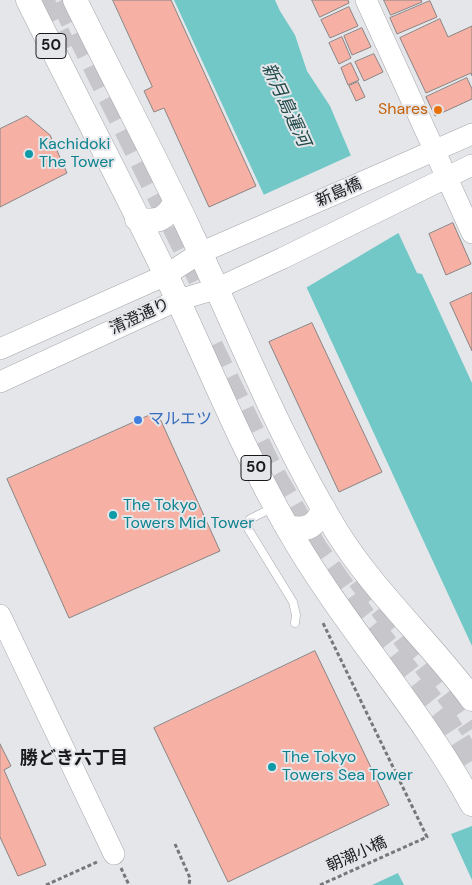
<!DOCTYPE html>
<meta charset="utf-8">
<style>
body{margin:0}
canvas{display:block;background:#e5e6ea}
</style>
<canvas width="472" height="885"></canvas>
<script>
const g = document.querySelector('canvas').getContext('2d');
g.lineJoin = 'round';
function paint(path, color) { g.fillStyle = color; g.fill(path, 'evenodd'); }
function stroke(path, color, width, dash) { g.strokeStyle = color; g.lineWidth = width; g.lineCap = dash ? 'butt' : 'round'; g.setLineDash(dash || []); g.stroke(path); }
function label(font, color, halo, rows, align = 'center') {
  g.font = font + ' "DM Sans","Noto Sans JP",sans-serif'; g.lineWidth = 4; g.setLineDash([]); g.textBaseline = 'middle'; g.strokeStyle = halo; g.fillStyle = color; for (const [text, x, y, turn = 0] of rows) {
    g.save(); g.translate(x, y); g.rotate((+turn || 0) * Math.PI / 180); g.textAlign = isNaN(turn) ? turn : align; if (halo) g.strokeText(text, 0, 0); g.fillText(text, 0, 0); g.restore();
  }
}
paint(new Path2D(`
 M174 0H275L280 11 295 35 307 71 330 106 360 177 385 204 417 273 422 274 472 383V646Z
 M472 826V880L451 834Z
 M398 873 404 885H372Z`), '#72c7c7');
paint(new Path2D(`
 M354 154 362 175 387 203 400 232 304 289 261 196Z`), '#e5e6ea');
const building = new Path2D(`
 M113 0H171L256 186 209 207 164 108 154 112 144 91 152 87Z
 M312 0H348L349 3 320 17Z
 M384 0H421L422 2 391 15Z
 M430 1 437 17 397 34 390 18Z
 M349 7 358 26 330 38 321 20Z
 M440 19 448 37 472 26V76L471 73 426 93 400 38Z
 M362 28 371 47 352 55 344 36Z
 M342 37 351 58 339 64 329 43Z
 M374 54 383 72 364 81 355 62Z
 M351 63 359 80 348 85 341 68Z
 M467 78 472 89V99L435 116 426 97Z
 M358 82 365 97 356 101 349 86Z
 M27 116 50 135 67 173 0 207V129Z
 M453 223 471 264 446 275 429 234Z
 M472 293V351L450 303Z
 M312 323 382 472 339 492 269 342Z
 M157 412 220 551 69 618 7 479Z
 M315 651 389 805 228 882 154 728Z
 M0 744 11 766 4 770 46 865 18 876 0 837Z`);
paint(building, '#f6b1a4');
stroke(building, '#898484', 1);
stroke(new Path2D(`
 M42 0 65 49
 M62 0 200 279
 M211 346 272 472 316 549 362 614 441 713 472 762
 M359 579 455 704 472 729`), '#c7c7cb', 24, [24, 12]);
const lane = new Path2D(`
 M274 507 250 519 247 527 293 602 296 615 295 623`);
const secondary = new Path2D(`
 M366 0 472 233
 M0 349 166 275 200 253 472 134
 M0 382 178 300 216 289 283 258 472 165
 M0 615 114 854`);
const primary = new Path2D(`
 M28 0C74 93 122 184 167 277 207 360 241 447 287 527 342 624 419 706 472 804
 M75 0C113 78 154 154 191 233 238 332 279 437 337 532 375 593 429 641 472 699
 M137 219C157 223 166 220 175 202
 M287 527C309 531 314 527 324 509`);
stroke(lane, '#a5a6aa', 9);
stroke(secondary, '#a5a6aa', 22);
stroke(primary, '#a5a6aa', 25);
stroke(new Path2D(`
 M175 844 190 878 189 885
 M121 868 129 885
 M46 885 97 862
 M320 885 427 837 322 621`), '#77777a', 3, [4, 2.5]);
stroke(lane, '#fff', 8);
stroke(secondary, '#fff', 21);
stroke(primary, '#fff', 24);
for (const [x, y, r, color] of [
 [438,110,5,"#e8710a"],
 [29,154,5,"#0f9aa8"],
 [138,420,5,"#3f7fe0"],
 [113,515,5,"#0f9aa8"],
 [272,767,5,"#0f9aa8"]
]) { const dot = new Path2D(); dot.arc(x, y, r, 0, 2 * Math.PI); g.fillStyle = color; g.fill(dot); stroke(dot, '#e5e6ea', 2); }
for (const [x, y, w] of [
 [51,46,30],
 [256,468,30]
]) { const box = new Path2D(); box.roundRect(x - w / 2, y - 12.5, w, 25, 4); g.fillStyle = '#e5e6ea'; g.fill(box); stroke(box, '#1a1a1c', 1); }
label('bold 15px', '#1a1a1c', null, [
 ["50",51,46],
 ["50",256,468]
]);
label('16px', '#c56008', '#e5e6ea', [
 ["Shares",428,110]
], 'right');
label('16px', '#0d838f', '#e5e6ea', [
 ["Kachidoki",39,145],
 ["The Tower",39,163],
 ["The Tokyo",123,506],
 ["Towers Mid Tower",123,524],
 ["The Tokyo",282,758],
 ["Towers Sea Tower",282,776]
], 'left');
label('16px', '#1a1a1c', '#e5e6ea', [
 ["新島橋",339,193,-24],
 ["清澄通り",140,317,-25],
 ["朝潮小橋",357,855,-24]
]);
label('16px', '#366cbe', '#e5e6ea', [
 ["マルエツ",148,420]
], 'left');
label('italic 18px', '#214a4a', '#e5e6ea', [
 ["新月島運河",285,105,65]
]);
label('bold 18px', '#1a1a1c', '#e5e6ea', [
 ["勝どき六丁目",74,759]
]);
</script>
